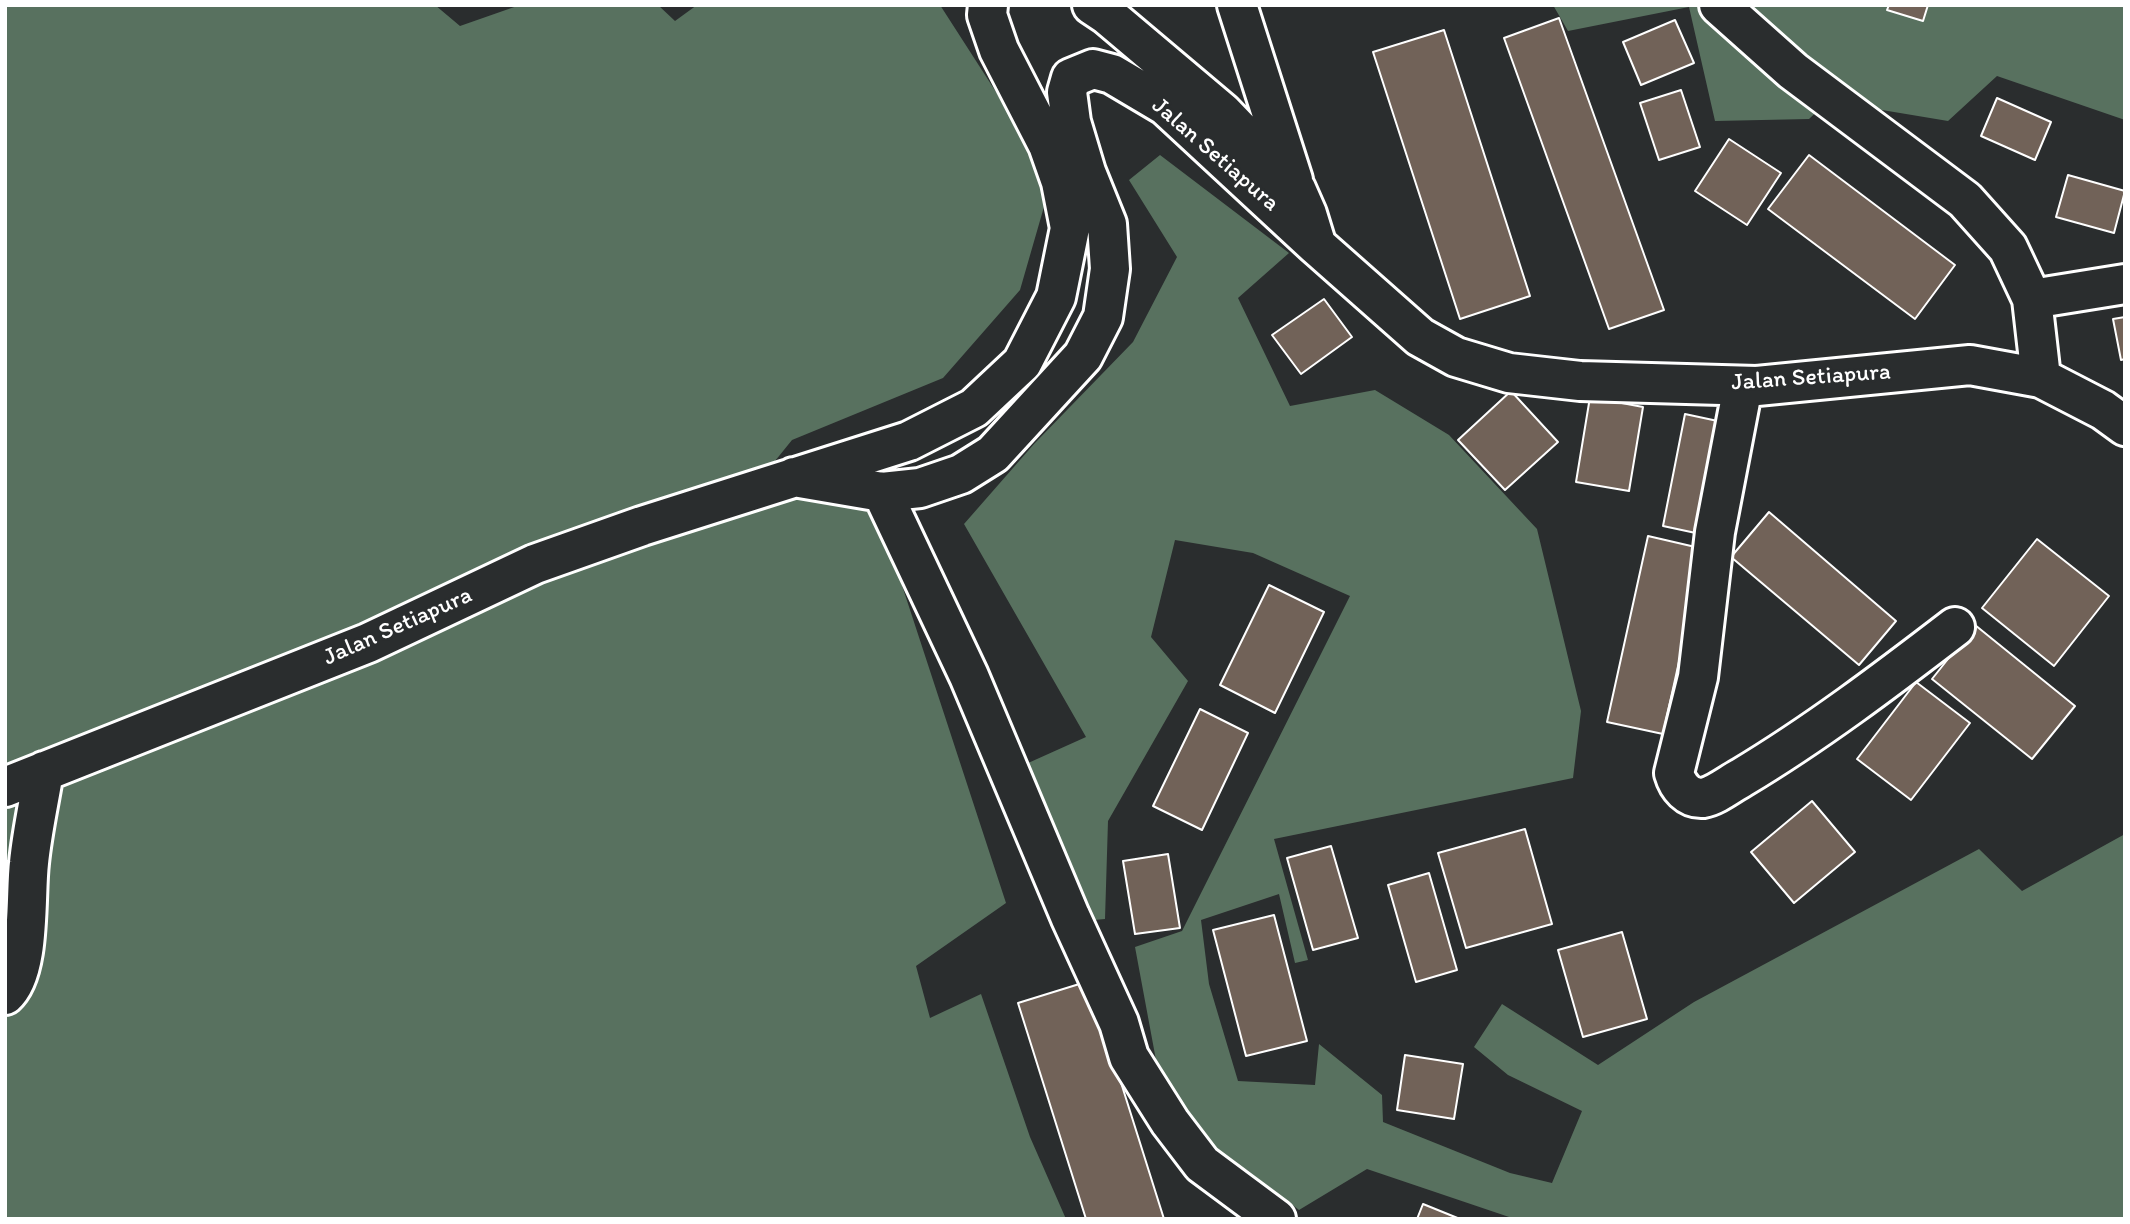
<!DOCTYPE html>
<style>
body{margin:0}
#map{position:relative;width:2130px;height:1224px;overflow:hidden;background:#2a2d2e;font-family:Itim,sans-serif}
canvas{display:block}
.frame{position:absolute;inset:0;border:7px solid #fff;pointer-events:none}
</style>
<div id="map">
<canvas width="2130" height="1224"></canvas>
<div class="frame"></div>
</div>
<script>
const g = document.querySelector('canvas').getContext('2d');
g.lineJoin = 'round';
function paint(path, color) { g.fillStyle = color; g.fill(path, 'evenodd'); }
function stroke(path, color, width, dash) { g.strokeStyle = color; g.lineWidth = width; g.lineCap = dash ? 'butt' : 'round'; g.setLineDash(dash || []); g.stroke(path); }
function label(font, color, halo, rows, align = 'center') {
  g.font = font + ' Itim,sans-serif'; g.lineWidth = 5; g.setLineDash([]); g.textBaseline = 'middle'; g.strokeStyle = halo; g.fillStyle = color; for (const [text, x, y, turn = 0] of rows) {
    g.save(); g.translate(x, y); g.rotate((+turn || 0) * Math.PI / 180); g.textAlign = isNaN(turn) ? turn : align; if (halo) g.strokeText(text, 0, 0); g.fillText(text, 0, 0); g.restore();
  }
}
paint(new Path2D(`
 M5 5H435L460 26 520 5H658L675 21 697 5H940L1052 179 1020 290 943 378 792 440 758 482 877 509 1006 903 916 966 930 1018 981 994 1030 1137 1066 1219H5Z
 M1553 5H2125V120L1997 76 1948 121 1828 101 1809 119 1715 121 1689 7 1568 31Z
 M1160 155 1289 253 1238 298 1290 406 1375 390 1449 435 1537 529 1581 711 1573 778 1274 839 1308 960 1295 963 1279 894 1201 920 1209 984 1238 1081 1315 1085 1319 1044 1382 1095 1383 1122 1510 1173 1552 1183 1582 1111 1508 1075 1474 1047 1502 1004 1598 1065 1694 1002 1979 849 2022 891 2125 834V1219H1515L1367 1169 1299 1210 1247 1170 1186 1149 1161 1087 1135 947 1182 931 1350 596 1253 553 1175 540 1151 637 1188 681 1108 821 1105 919 1072 922 1017 768 1086 737 964 524 1034 444 1133 342 1177 257 1129 180Z`), '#58715f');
const building = new Path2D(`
 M1889 5H1928L1923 21 1887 10Z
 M1559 18 1664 310 1609 329 1504 38Z
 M1675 20 1694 63 1641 85 1623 42Z
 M1444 30 1530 296 1460 319 1373 52Z
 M1681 90 1700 147 1659 160 1640 103Z
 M1997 98 2051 122 2035 160 1981 136Z
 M1729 139 1781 173 1747 225 1695 191Z
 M1809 155 1955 265 1915 319 1768 209Z
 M2068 175 2125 191 2114 233 2056 217Z
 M1324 299 1352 337 1301 374 1272 335Z
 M2125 317V359L2121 360 2113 319Z
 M1511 391 1558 442 1505 490 1458 440Z
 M1590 397 1643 407 1629 491 1576 482Z
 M1685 414 1727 423 1705 535 1663 526Z
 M1769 512 1896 621 1859 665 1731 557Z
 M1648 536 1704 549 1663 734 1607 722Z
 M2037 539 2109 596 2054 666 1982 608Z
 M1269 585 1324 612 1275 713 1220 685Z
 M1975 625 2075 706 2032 759 1932 679Z
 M1916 682 1970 723 1911 800 1857 759Z
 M1200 709 1248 733 1202 830 1153 806Z
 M1812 801 1855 852 1794 903 1751 852Z
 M1525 829 1552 924 1466 948 1438 853Z
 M1331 846 1358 938 1313 950 1287 858Z
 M1168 854 1180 928 1135 934 1123 861Z
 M1429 873 1457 970 1416 982 1388 885Z
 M1274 915 1307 1041 1246 1056 1213 930Z
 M1622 932 1647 1019 1583 1037 1558 950Z
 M1089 981 1164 1219H1086L1018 1003Z
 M1405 1055 1463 1064 1454 1119 1397 1110Z
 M1423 1204 1460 1219H1417Z`);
paint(building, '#716258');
stroke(building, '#fff', 2);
const minor = new Path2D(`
 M1092 5 1107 15 1222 112 1296 189 1307 214 1315 240
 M1237 5 1293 180
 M1719 5 1793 71 1965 200 2008 248 2032 299 2041 378
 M2032 299 2125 284
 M1743 386 1715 532 1698 677 1674 773C1678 787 1688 799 1703 798 1715 796 1730 784 1741 778 1816 733 1886 680 1955 627
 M794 477 882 492 920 488 961 474 993 454 1083 356 1103 317 1110 269 1107 224 1086 172 1071 122 1067 92 1071 78 1093 69 1112 74 1166 106 1316 245 1420 337 1456 357 1509 373 1580 381 1757 386 1970 365 2041 378 2103 410 2125 426
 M882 492 969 676 1070 916 1119 1023 1129 1057 1170 1122 1202 1164 1276 1219
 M5 787 368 643 535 564 642 526 909 441 974 408 1022 363 1056 297 1070 228 1061 182 1048 145 999 50 987 15 988 5
 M5 995C31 972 25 896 29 863 32 832 39 802 44 771`);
stroke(minor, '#fff', 44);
stroke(minor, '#2a2d2e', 38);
label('24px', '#fff', '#2a2d2e', [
 ["Jalan Setiapura",1215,155,41],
 ["Jalan Setiapura",1811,378,-4],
 ["Jalan Setiapura",398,627,-24]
]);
</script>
